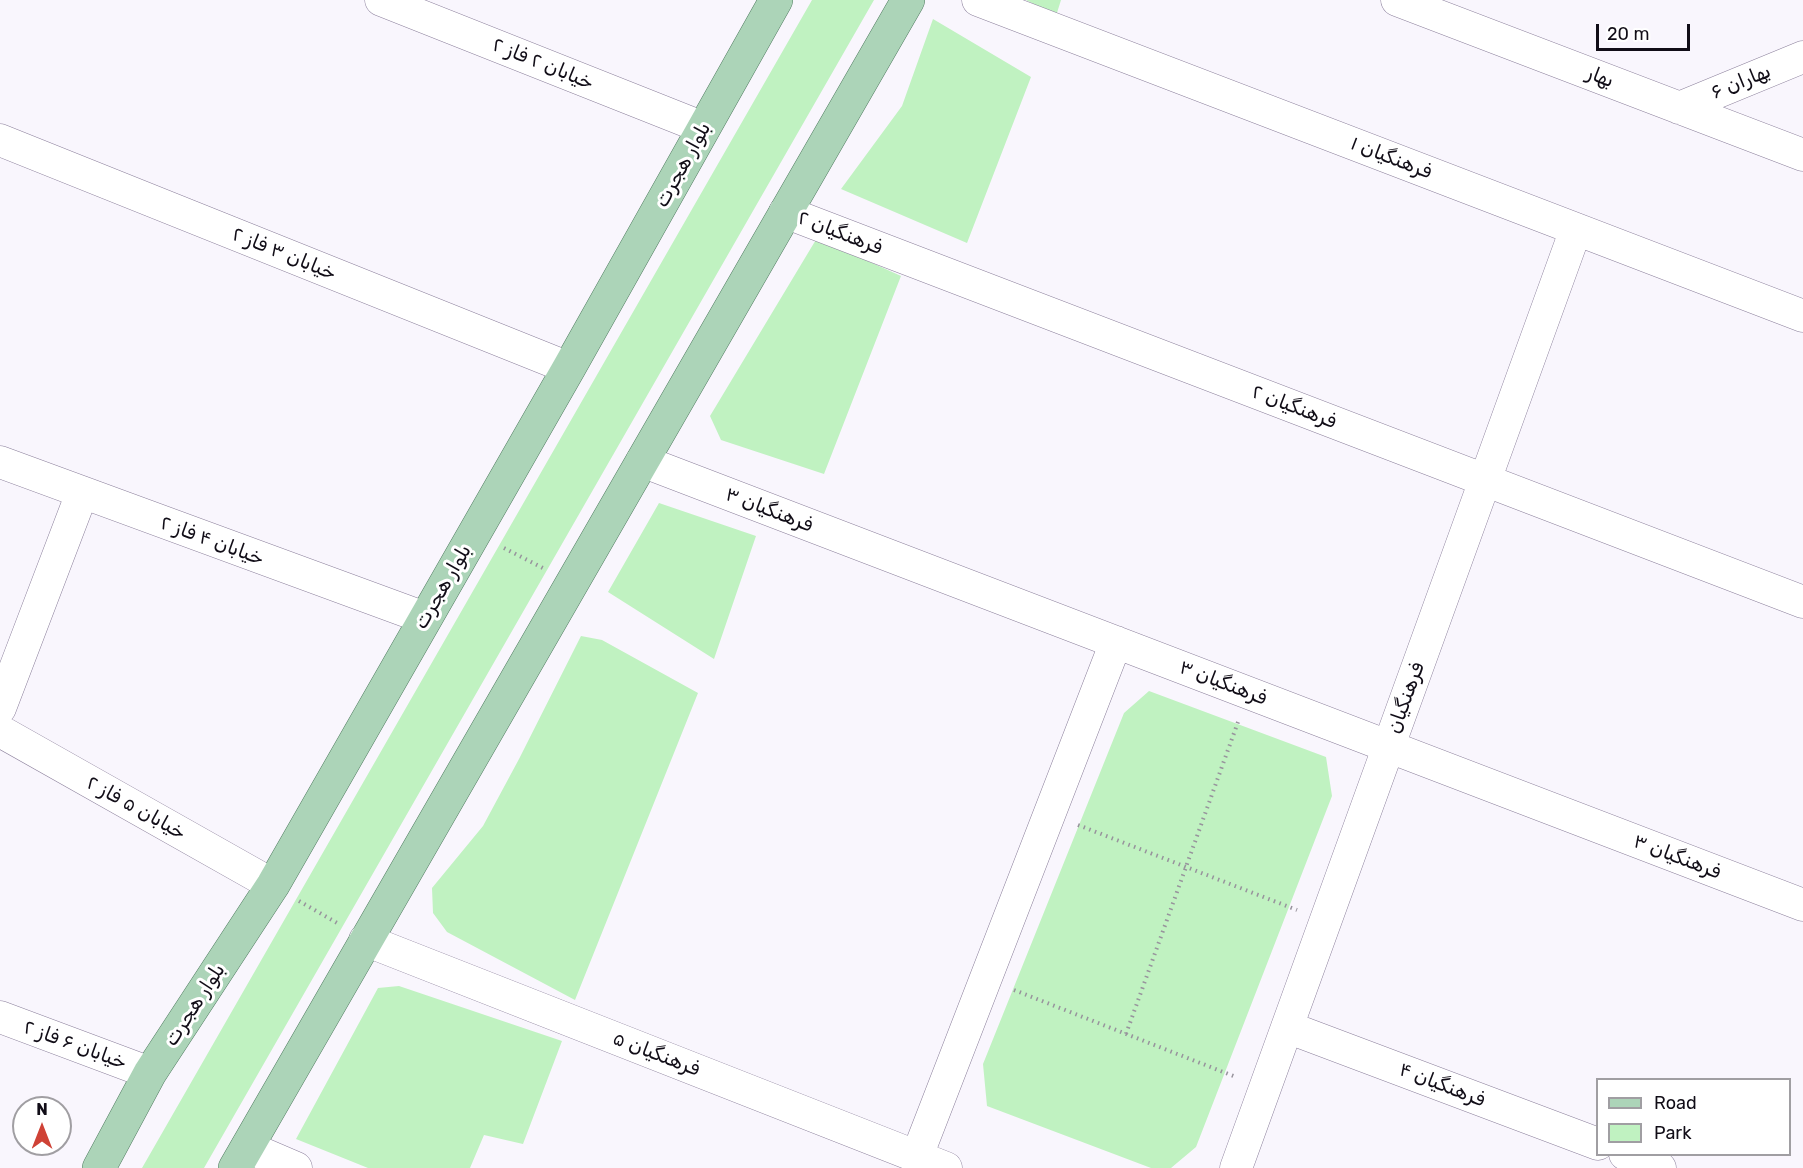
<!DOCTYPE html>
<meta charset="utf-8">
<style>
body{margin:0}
#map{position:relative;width:1803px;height:1168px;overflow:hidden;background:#f9f6fd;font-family:Rubik,sans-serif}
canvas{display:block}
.legend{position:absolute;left:1596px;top:1078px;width:195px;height:78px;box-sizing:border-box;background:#fff;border:2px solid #a09ea2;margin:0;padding:8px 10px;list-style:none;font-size:18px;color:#110d17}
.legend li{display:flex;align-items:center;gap:12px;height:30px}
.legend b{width:30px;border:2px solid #a09ea2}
.north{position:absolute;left:12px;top:1096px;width:60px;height:60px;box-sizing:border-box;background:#fff;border:2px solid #a09ea2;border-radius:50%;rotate:0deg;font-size:16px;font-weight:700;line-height:24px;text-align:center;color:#110d17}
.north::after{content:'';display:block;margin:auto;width:21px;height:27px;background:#cf4236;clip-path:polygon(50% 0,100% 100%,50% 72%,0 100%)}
.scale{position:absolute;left:1596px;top:24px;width:94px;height:27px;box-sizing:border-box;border:3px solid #110d17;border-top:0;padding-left:8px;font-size:18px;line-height:21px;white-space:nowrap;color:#110d17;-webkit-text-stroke:4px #fff;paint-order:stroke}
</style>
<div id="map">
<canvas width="1803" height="1168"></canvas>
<ul class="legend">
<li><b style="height:8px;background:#acd4b8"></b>Road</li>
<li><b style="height:16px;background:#c0f2c1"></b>Park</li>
</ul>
<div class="north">N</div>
<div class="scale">20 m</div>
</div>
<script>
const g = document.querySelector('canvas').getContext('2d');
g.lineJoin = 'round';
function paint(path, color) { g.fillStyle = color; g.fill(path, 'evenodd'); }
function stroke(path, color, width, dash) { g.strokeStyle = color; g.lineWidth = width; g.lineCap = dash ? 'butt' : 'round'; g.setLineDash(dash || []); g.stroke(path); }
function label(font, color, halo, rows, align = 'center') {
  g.font = font + ' Rubik,Vazirmatn,sans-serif'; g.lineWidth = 6; g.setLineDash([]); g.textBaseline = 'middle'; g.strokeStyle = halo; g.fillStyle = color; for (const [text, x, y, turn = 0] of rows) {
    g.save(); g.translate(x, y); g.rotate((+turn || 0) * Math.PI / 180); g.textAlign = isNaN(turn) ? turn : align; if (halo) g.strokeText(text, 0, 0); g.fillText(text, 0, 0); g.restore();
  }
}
paint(new Path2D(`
 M812 0H874L204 1168H142Z
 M1026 0H1061L1056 16Z
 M933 19 1031 77 967 243 841 189 902 106Z
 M817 238 901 276 824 474 721 440 710 416Z
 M659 503 756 536 714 659 608 592Z
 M581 636 602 640 698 693 575 1000 447 932 433 913 432 888 483 826 519 759Z
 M1149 691 1326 757 1332 796 1196 1147 1171 1168H1151L987 1106 983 1064 1124 713Z
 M399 986 562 1041 523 1144 484 1135 470 1168H368L296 1139 378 988Z`), '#c0f2c1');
const minor = new Path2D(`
 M381 0 704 128
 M978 0 1803 316
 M1397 0 1803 155
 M1679 108 1803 57
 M0 140 569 368
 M785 212 1803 602
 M642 461 1803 905
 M0 462 425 618
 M0 708 82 493
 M0 731 273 885
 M365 940 946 1168
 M0 1017 150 1073
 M1287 1027 1598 1144
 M247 1147 296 1168
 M1625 1154 1660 1168
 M917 1156 1116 642
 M1236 1168 1576 229`);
const major = new Path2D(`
 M99 1168 150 1073 273 885 569 368 776 0
 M235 1168 908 0`);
stroke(minor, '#8c809c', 33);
stroke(major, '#517c61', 34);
stroke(new Path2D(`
 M504 548 543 568
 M1078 825 1297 910
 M299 901 339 924
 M1014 990 1236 1077
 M1126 1034 1238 722`), '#97939c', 4, [1.5, 4.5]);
stroke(minor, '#fff', 32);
stroke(major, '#acd4b8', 33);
label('20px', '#110d17', '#fff', [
 ["خیابان ۲ فاز ۲",543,64,22],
 ["بهار",1600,77,21],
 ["بهاران ۶",1741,82,-22],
 ["فرهنگیان ۱",1391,158,21],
 ["بلوار هجرت",683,165,-61],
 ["فرهنگیان ۲",840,233,21],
 ["خیابان ۳ فاز ۲",284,254,22],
 ["فرهنگیان ۲",1294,407,21],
 ["فرهنگیان ۳",769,510,21],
 ["خیابان ۴ فاز ۲",212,541,20],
 ["بلوار هجرت",443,587,-60],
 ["فرهنگیان ۳",1223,683,21],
 ["فرهنگیان",1406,698,-70],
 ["خیابان ۵ فاز ۲",136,808,29],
 ["فرهنگیان ۳",1677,857,21],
 ["بلوار هجرت",195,1005,-57],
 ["خیابان ۶ فاز ۲",75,1045,20],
 ["فرهنگیان ۵",656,1054,21],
 ["فرهنگیان ۴",1442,1085,21]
]);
</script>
